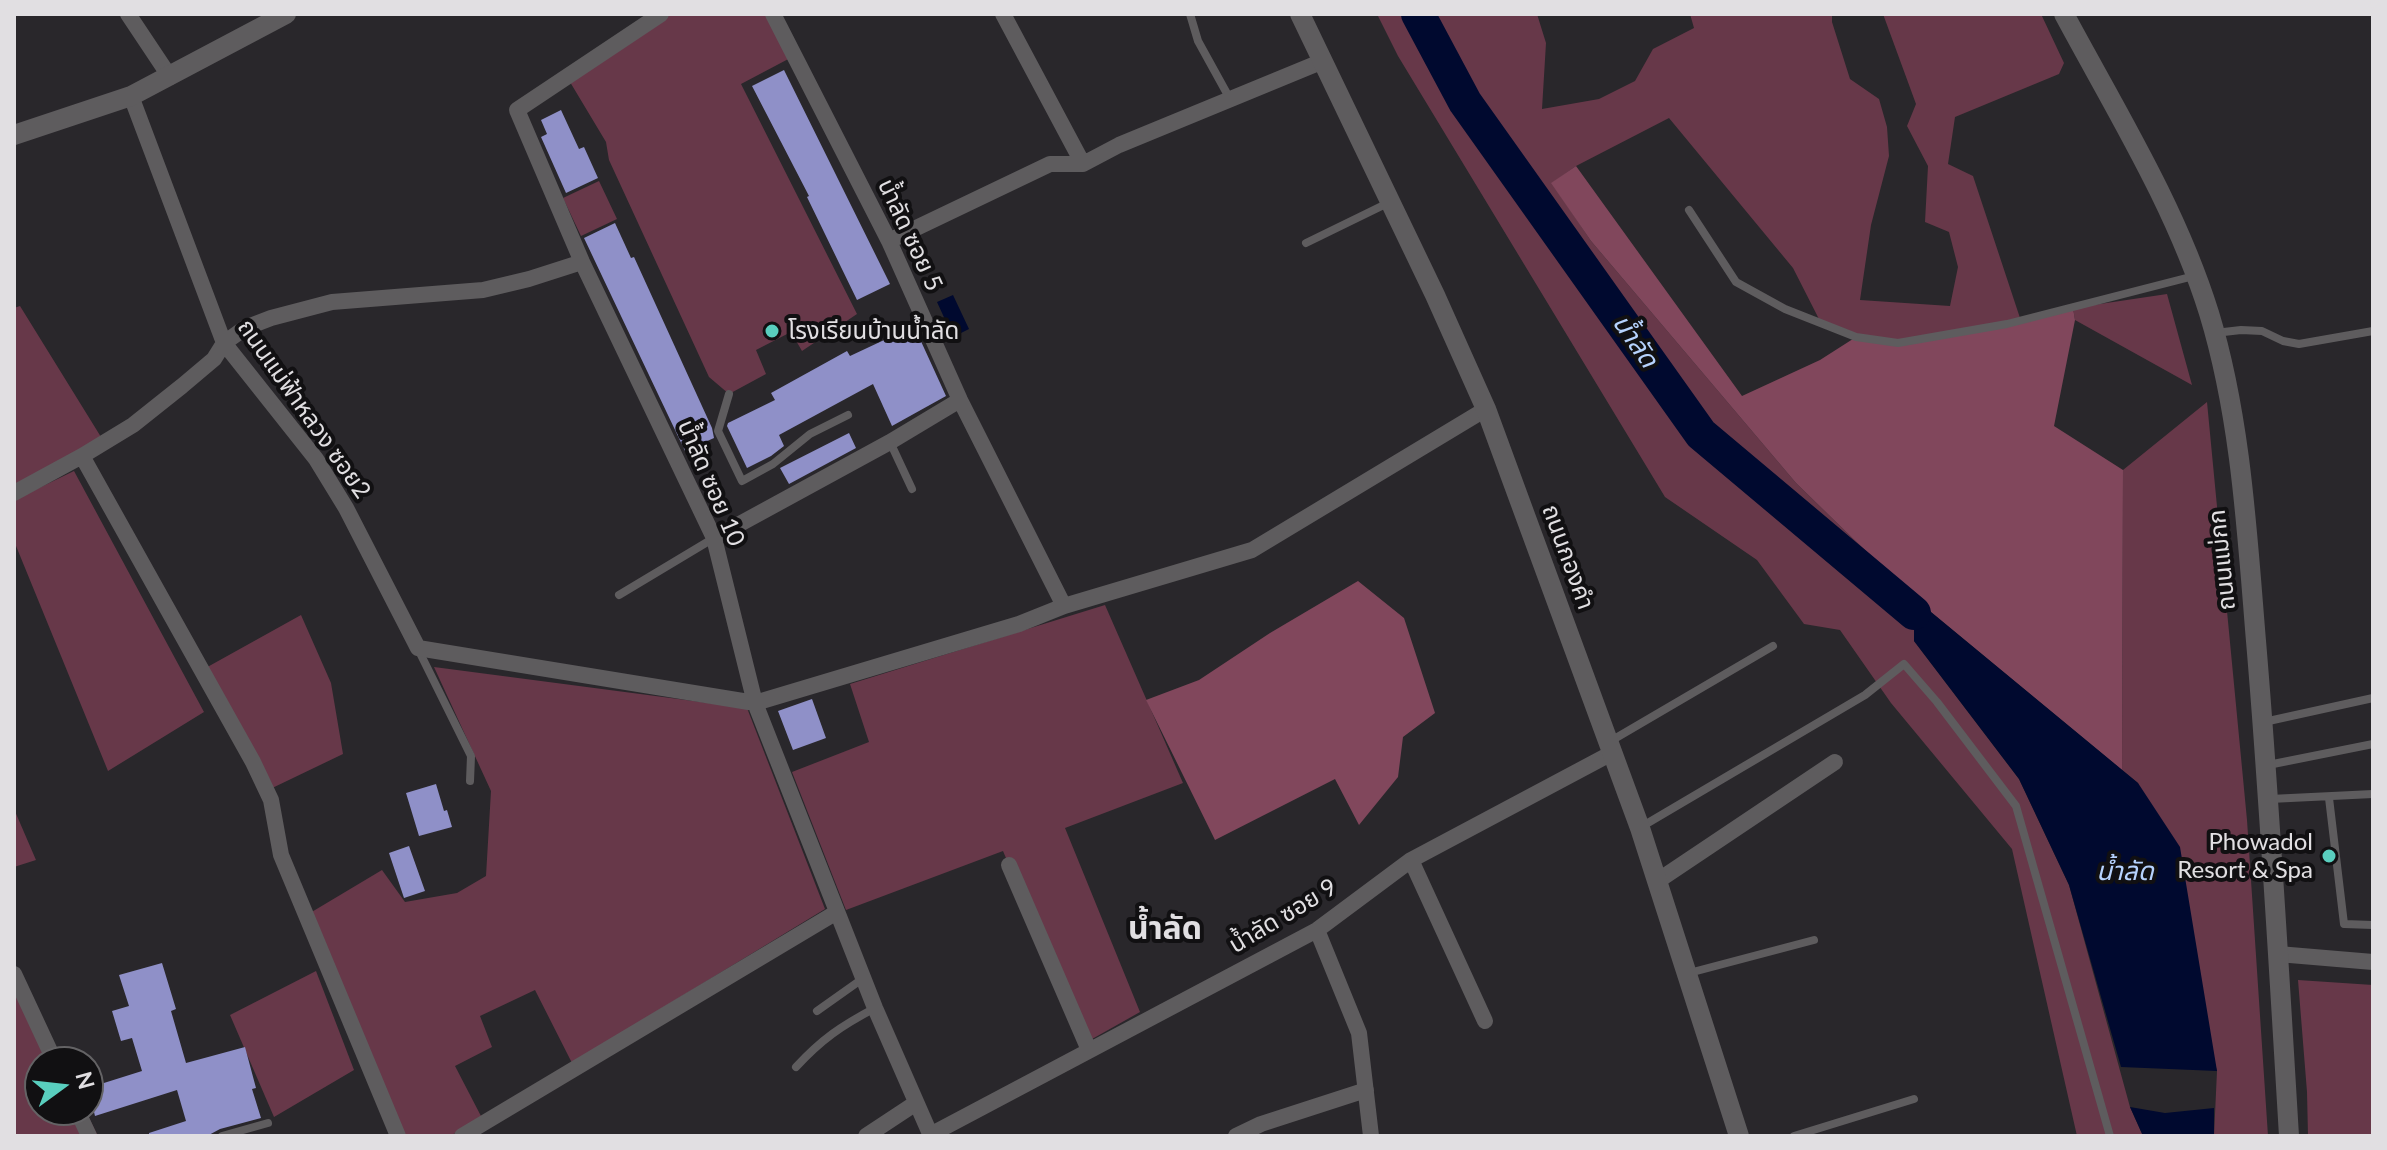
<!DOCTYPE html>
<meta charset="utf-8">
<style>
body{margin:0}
#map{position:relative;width:2387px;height:1150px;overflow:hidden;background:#29272b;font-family:Lato,sans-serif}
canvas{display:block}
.frame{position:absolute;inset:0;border:16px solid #e1dfe2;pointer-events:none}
.north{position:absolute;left:24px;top:1046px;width:80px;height:80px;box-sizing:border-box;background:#111012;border:2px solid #646365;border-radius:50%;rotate:75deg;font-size:22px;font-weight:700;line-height:32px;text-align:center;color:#e1dfe2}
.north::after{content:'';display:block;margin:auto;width:28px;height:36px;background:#59cebe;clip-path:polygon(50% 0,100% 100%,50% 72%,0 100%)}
</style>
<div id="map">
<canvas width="2387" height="1150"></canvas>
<div class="frame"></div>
<div class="north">N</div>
</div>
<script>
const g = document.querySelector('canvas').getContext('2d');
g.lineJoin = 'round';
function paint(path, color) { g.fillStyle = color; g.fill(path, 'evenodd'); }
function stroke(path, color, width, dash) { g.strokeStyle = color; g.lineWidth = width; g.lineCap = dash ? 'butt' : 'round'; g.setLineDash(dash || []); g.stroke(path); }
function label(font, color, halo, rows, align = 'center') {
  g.font = font + ' Lato,"Noto Sans Thai",sans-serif'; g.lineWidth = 8; g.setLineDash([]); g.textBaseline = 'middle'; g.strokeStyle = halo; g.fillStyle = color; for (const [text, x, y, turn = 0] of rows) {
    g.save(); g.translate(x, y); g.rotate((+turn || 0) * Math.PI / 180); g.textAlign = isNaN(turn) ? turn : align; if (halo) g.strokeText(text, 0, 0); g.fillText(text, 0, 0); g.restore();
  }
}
paint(new Path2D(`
 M661 14H773L794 56 741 84 857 314 802 351 791 332 756 350 766 374 729 394 709 377 609 160 606 142 567 77Z
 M1377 14H1537L1546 43 1542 109 1599 99 1635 81 1653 49 1694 28 1690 14H1832V22L1850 79 1879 99 1887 127 1889 156 1871 225 1860 300 1950 306 1958 267 1949 232 1925 222 1928 166 1907 126 1916 104 1883 14H2041L2064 63 2059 74 1955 117 1948 164 1973 176 2020 318 1898 343 1856 337 1821 323 1793 268 1669 118 1576 166 1552 183 1591 241 1796 483 1914 598V641L2019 779 2069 885 2130 1107 2143 1136H2077L2012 849 1891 703 1840 630 1804 624 1757 560 1665 497 1398 56Z
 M599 181 617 219 581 236 563 198Z
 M2167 294 2192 385 2075 320 2073 308Z
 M20 306 101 437 14 488V308Z
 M2207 402 2247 820 2268 1136H2214L2217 1071 2138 783 2122 770 2123 470Z
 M74 471 204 712 108 771 14 541V500Z
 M1105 605 1183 783 1065 828 1140 1012 1085 1043 1003 851 846 910 792 772 869 742 850 684Z
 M301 615 331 683 343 754 266 791 202 670Z
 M434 667 747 708 825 909 572 1063 535 990 480 1016 492 1047 455 1066 482 1118 450 1136H402L310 913 382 870 405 902 457 893 486 876 491 791Z
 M14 809 36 860 14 867Z
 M14 970 60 1062H40V1110H85L98 1136H14Z
 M316 971 354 1070 274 1117 230 1015Z
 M2298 980 2373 985V1136H2308L2307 1092Z`), '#673849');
paint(new Path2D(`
 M1576 166 1742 396 1820 360 1856 337 1898 343 2073 308 2075 320 2054 426 2123 470 2122 770 1914 598 1796 483 1591 241 1551 183Z
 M1358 581 1404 618 1435 713 1403 737 1398 777 1359 825 1335 779 1215 840 1146 700 1199 680 1270 633Z`), '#81475c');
paint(new Path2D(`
 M953 295 969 329 953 337 937 302Z
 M1914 598 2138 783 2180 847 2217 1071 2121 1067 2069 885 2019 779 1914 641Z
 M2130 1107 2165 1113 2214 1108V1136H2143Z`), '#00092f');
stroke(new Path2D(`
 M1418 14 1465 102 1701 434 1914 613`), '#00092f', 34);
paint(new Path2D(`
 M784 70 890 284 857 300 807 197 809 196 752 86Z
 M561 110 579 149 584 147 598 178 566 193 541 137 547 134 541 120Z
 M615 223 631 258 634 257 712 428 714 438 685 451 584 238Z
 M914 326 946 396 892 426 873 384 779 435 784 446 771 456 747 468 727 426 728 423 775 400 771 393 847 351 850 356Z
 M849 433 856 448 789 484 780 468Z
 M812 699 826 738 793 750 778 711Z
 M436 784 444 811 447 810 452 827 419 836 406 793Z
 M409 846 425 891 404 898 389 853Z
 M162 963 176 1009 171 1011 186 1063 245 1047 256 1088 252 1089 261 1118 220 1129 207 1136H149V1133L186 1121 177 1090 95 1116 88 1088 142 1071 132 1038 121 1041 112 1011 129 1006 119 975Z`), '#8f90c8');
stroke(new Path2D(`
 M1190 14 1198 41 1230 99
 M1689 210 1736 282 1785 309 1856 337 1898 343 2007 324 2194 276
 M1306 243 1390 202
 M2215 333 2241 330 2262 331 2283 341 2299 344 2373 331
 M729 394 718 431 742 481 773 464 810 434 848 415
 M890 442 912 489
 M619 595 714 538
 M418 649 471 756 470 781
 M2264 722 2373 698
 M1609 742 1773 646
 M2268 765 2373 744
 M2329 798 2344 924 2373 925
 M2270 799 2373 794
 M1641 827 1865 695 1904 664 1937 702 2016 806 2110 1136
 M1689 973 1814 940
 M817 1011 865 977
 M796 1067C822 1039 841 1026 875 1008
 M222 1136 268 1123
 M1794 1136 1914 1099`), '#5e5c5e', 8);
stroke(new Path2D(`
 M128 14 170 77
 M661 14 517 110 582 262 714 538 755 703 875 1008 931 1136
 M773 14 889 241 960 400 1064 606
 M1003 14 1083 164
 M131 96 224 343 316 459 346 508 418 648 755 703 1019 624 1064 606 1252 550 1486 409
 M889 241 1050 164H1083L1119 145 1323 61
 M82 456 253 762 271 800 281 855 398 1136
 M14 493 82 456 133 425 182 386 214 359 224 343 245 328 271 318 332 302 483 290 529 279 582 262
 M714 538 890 442 960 400
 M1411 860 1485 1021
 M1009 865 1089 1050
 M1656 882 1835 762
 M1317 930 1359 1033 1371 1136
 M2278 954 2373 962
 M14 974 55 1062
 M77 1110 89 1136
 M930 1135 1317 930 1411 860 1612 753
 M462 1136 837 912
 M866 1136 916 1103
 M1236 1136 1261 1124 1366 1090`), '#5e5c5e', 16);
stroke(new Path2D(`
 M1300 14 1435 295 1486 409 1640 828 1739 1136
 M2064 14C2116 111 2176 207 2209 313 2241 418 2247 532 2256 641 2270 806 2279 971 2289 1136
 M14 135 131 96 286 14`), '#5e5c5e', 20);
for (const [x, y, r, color] of [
 [772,331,8,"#59cebe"],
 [2329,856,8,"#59cebe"]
]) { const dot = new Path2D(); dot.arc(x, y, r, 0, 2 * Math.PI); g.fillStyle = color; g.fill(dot); stroke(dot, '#111012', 3); }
label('24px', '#e1dfe2', '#111012', [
 ["น้ำลัด ซอย 5",910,235,65],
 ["ถนนแม่ฟ้าหลวง ซอย2",304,409,55],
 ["น้ำลัด ซอย 10",711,483,67],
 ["ถนนกองคำ",1568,557,70],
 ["ถนนแม่กก",2222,560,-96],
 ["น้ำลัด ซอย 9",1283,916,-31]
]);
label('24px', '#e1dfe2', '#111012', [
 ["โรงเรียนบ้านน้ำลัด",788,331],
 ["Phowadol",2313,842,"right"],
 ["Resort & Spa",2313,870,"right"]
], 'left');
label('italic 26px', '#b6d2fd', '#111012', [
 ["น้ำลัด",1635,341,55],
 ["น้ำลัด",2125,872]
]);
label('bold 32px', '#e1dfe2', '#111012', [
 ["น้ำลัด",1165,929]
]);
</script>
